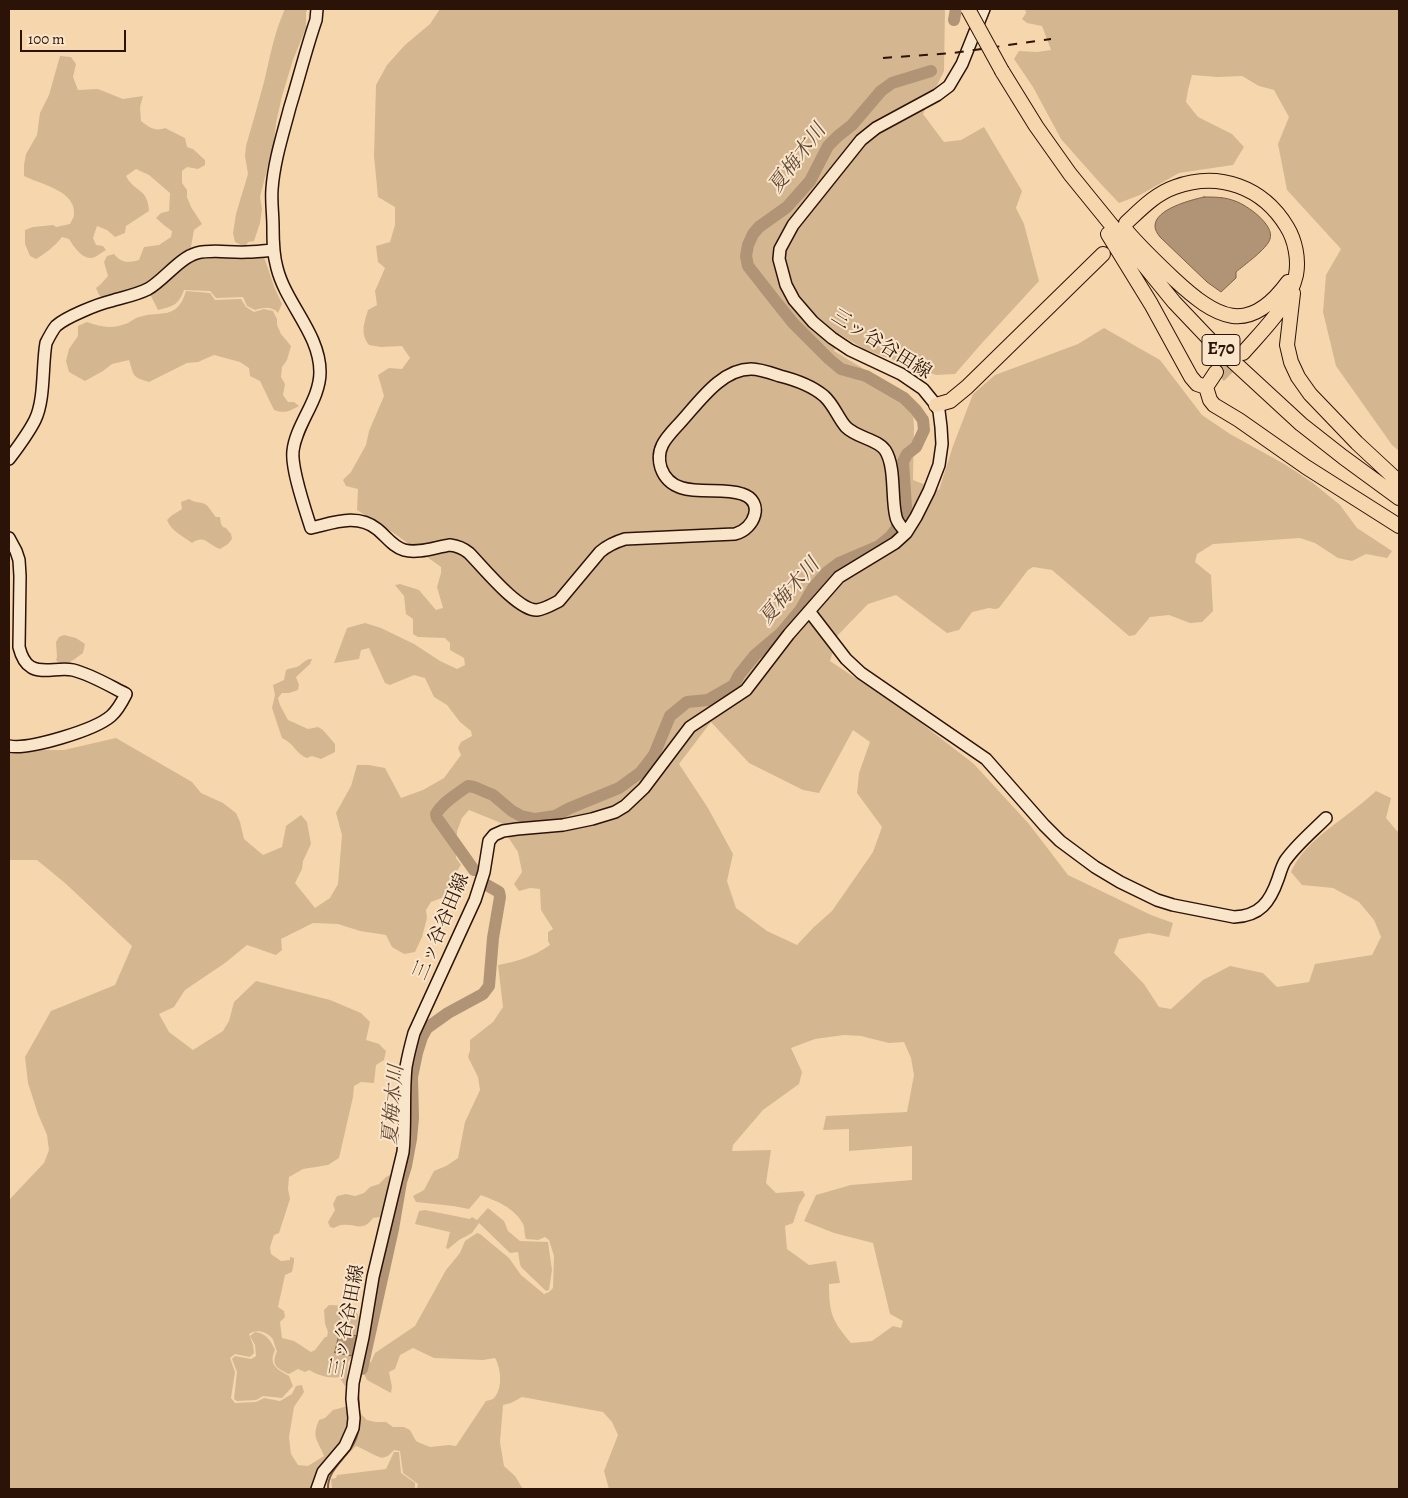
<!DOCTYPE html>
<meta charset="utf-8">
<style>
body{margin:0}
#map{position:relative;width:1408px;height:1498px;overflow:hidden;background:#f6d7ad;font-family:Alegreya,serif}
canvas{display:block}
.frame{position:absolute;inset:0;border:10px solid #2c1308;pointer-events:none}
.scale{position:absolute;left:20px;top:30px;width:106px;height:22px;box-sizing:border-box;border:2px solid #2c1308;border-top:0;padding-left:6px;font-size:15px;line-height:18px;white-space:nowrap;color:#2c1308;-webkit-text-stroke:4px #f9e5ca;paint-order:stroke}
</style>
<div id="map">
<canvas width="1408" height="1498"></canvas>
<div class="frame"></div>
<div class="scale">100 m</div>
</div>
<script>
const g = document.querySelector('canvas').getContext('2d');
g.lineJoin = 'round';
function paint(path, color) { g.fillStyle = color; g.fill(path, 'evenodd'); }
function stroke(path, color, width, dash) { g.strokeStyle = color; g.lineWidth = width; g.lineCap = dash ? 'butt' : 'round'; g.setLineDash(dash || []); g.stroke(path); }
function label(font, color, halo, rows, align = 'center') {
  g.font = font + ' Alegreya,"Noto Serif JP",serif'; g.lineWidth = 4; g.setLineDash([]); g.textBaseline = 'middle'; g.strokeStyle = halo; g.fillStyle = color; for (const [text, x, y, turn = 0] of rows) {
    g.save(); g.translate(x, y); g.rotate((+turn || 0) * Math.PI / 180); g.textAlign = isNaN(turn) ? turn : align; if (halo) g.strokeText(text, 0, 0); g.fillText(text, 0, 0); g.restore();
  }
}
paint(new Path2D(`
 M285 9H307L306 13V28L293 60 282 96 276 123 274 142 260 197 262 209 260 223 254 241 248 242 246 246 241 245 235 242 233 233 236 214 248 174 245 156 246 146C252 125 258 104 264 82 270 57 274 33 285 9Z
 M440 9H945L944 71 923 114 944 142 961 140 984 127 1022 191 1016 208 1024 224 1039 281 982 343 955 374 936 375 866 350 839 334 834 351 912 398 914 427 913 480 939 490 953 446 973 394 995 375 1078 344 1104 328 1160 360 1202 415 1230 434 1286 465 1313 483 1340 505 1357 528 1392 551 1387 558 1366 554 1352 561 1338 558 1315 543 1300 538 1213 544 1197 554 1195 562 1211 575 1213 611 1202 622 1190 623 1169 615 1150 617 1135 635 1129 636 1052 570 1033 567 1028 570 999 608 995 609 989 608 972 612 959 630 947 633 896 595 868 604 838 635 830 661 908 713 974 764 1029 824 1068 875 1151 915 1173 923 1169 937 1149 933 1119 939 1114 953 1144 984 1159 1007 1171 1009 1203 980 1230 966 1263 973 1277 987 1309 982 1315 964 1372 955 1381 937 1374 920 1359 902 1333 888 1302 885 1291 872C1303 845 1329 829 1352 811 1360 805 1368 798 1376 791L1391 798 1386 818 1397 831 1399 832V1489H609L604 1471 618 1435 612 1422 603 1412 522 1397 511 1403 503 1405 500 1442 504 1466 515 1476 523 1489H417L418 1484 403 1473 400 1451 394 1450 388 1456 382 1458C373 1455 366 1450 356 1446L339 1463 330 1467 313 1489H9V1200L44 1163 49 1150 47 1135 38 1114 28 1083 25 1057 51 1011 115 985 132 946 65 883 37 860H9V750H64L116 738 192 782 201 793 223 803 236 813 240 822 244 839 263 855 282 847 286 826 301 815 307 822 311 844 303 861 302 869 295 883 315 908 330 898 338 884 342 835 336 813 351 786 357 765H369L385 768 401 798 423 790 444 778 461 755 458 748 461 742 472 736 471 731 460 722 447 705 434 697 425 678 414 675 390 685 385 683 369 648 361 650 359 659 334 663 347 628 365 623 381 628 414 644 440 661 457 669 465 665 464 658 450 650V643L445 638 418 637 413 634V619L406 614 404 596 395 585 400 584 419 590 436 610 443 608 437 587 441 573V567L395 534 357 510 358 489 346 486 343 480 351 472 366 445 369 431 384 396 378 375 389 368 402 369 410 358 402 346 381 347 369 345C360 334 364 323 368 310L377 305 375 291 385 268 378 262 376 246 390 242 395 225V207L378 197 374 156 376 85 387 65 405 45 430 24ZM711 722 749 763 803 790 819 793 853 730 870 742 859 773 857 793 882 827 873 852 832 911 814 927 797 945 767 931 736 908 727 881 733 854 708 808 679 764ZM469 810 506 825 508 837 518 852 522 872 514 884 519 891 530 888 540 889 541 910 553 929 548 932V941L550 945C532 957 519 961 498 965L503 1007 493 1022 470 1040V1050L468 1057 478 1077 480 1090 465 1122 458 1158 446 1166 434 1171 424 1190 413 1196 416 1202 453 1206 469 1209 481 1195C496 1201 514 1207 523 1224 525 1228 524 1234 526 1239L538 1240 545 1237 549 1240 554 1256 553 1288 549 1292 544 1294 521 1275 509 1258 480 1234 477 1233 465 1241 460 1253 446 1270 415 1326 375 1353 371 1362 365 1365 364 1374 367 1380 391 1393 392 1387 389 1372 395 1369 400 1355 413 1348 434 1358 483 1360 495 1358C501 1368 503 1389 494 1398 492 1400 489 1400 486 1401L456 1446 449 1445 430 1447 420 1443 416 1441 410 1430 404 1427H393L386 1422H376L367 1420 352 1405 333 1410 325 1418 319 1420C311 1438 318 1440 324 1456L308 1466 298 1465 291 1454 289 1437 294 1407 304 1392 302 1385 296 1386 292 1394 280 1401 264 1398 256 1402 235 1403 231 1398 235 1372 230 1358 235 1354 250 1357 254 1353 253 1345 249 1334C256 1329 266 1331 272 1338 274 1341 275 1347 277 1351 271 1365 276 1368 289 1374L298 1369 305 1372 309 1370C318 1375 329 1379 339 1377L345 1386H349L347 1380 348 1362 351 1358 353 1343 357 1332 359 1318 357 1313 348 1306 329 1305 324 1310 325 1324 328 1332 327 1337H325L315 1350 311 1352 294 1341 282 1338 280 1322 285 1317 284 1311 278 1307 285 1275 292 1272 294 1262V1258L290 1257V1260L281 1261 271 1254 270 1247 274 1235 279 1233 290 1199 288 1189 289 1177 303 1169 328 1165 339 1158 353 1097 354 1086 361 1082 374 1083 376 1065 384 1060 386 1051 379 1044 366 1040 370 1022 361 1013 330 1000 256 981 234 1002 229 1021 223 1031 193 1050 169 1032 159 1014 174 1007 185 990 225 963 247 945 276 955 282 950 281 939 313 923 338 924 360 931 386 935 392 947 404 954 415 952 422 937 427 918 426 910 431 902 447 896 452 889 455 874 461 865 456 858 457 831 462 818ZM844 1035 861 1036 889 1043 904 1042 911 1058 914 1075 907 1112 826 1116 823 1130 849 1129V1151L912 1146V1180L851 1185 816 1195 804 1221 834 1233 873 1243 890 1314 903 1321 901 1328 893 1326 872 1341 851 1343C832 1321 829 1313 829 1284L840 1283 836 1261 809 1265 787 1249 785 1226 793 1223 799 1205 805 1195 803 1191 776 1193 766 1183 771 1150 732 1151 733 1145 763 1110 799 1084 802 1072 791 1048 815 1039Z
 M1025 9H1399V451L1392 445 1336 366 1323 312 1326 275 1341 249 1287 190 1278 144 1289 117 1274 90 1259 86 1242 76 1218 77 1192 75 1188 90 1186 102 1198 117 1232 134 1244 147 1233 165 1179 173 1140 195 1119 203 1100 183 1061 139 1033 87 1014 59 1019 51 1037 52 1051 50 1042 26 1027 23 1022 19 1026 13Z
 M60 56 71 57 76 64 73 77 78 90 98 89 123 99 143 96 140 107 141 121C149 127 155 132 165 128L185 138 187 147 193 149 205 160V165L198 169 187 167 182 171V183L187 190V197L191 207 202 224 194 230 190 252 140 288 103 298 99 295 96 288 101 284 108 276 104 262 107 256 114 254C121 263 128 263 139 260L144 247 159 245 171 237 172 231 165 226 156 218 161 213 169 211 170 193 149 175 136 169 126 176C135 193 148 188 149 211L126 226 125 233 115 237 107 230 97 226 93 238 96 245 103 246 106 250C102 252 99 255 95 257 84 262 74 247 69 239L62 237C55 246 46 253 36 259L30 256 25 244V230L33 227 53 225 56 227 70 224 74 216C74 213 74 207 72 204 66 189 38 183 24 176V165L26 154 37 135 40 113 49 95Z
 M262 254 264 257 275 289 282 304 278 313C272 306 264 307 255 310L247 306 243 297 216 298 210 291 184 290C178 306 173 306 158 310L149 292 192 259 218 256Z
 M186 291 210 293 215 300 241 299 246 307 254 312 264 309 273 311 277 319V325L281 334 291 346 287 360 282 367 281 377 285 384 283 395 288 402H294L299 406C290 411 284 414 274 410L260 381 250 376 249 368 240 362 214 355 198 362 187 363 149 382C132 377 134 376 129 360L112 364 103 371 85 381 69 372 66 361 69 349 78 336V326L87 322C100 327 112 329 125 324 130 323 134 318 139 317 161 310 177 321 186 291Z
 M189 499C197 504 199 501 205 504 209 506 212 513 216 517H220L221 524 223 527 226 528 231 534 232 539 228 544 220 549C208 545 205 534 192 543 183 536 172 532 167 520L171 516 182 509 181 502Z
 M64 635 76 638 85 644 83 653C74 659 65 669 56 660L57 657 56 642 59 637Z
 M309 659H312L310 664 296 677 299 685 298 690 289 693H282L278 698 280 705 288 720 308 729 318 727 323 730 335 744V752L321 759 312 756 307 758C296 754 294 743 282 738L272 708 275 695 273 685 284 680 286 670C290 668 293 668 297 667 301 665 304 661 309 659Z
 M390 1175 393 1179 387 1200 385 1202 386 1207 384 1215 380 1217 373 1218C362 1233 356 1223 342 1225 339 1225 336 1227 334 1228L330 1227 328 1222 335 1210 333 1204 337 1196 346 1194 355 1196 364 1193 370 1187 379 1184 386 1177Z
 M488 1208 504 1221 508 1231 520 1241 548 1242 552 1270 549 1290 546 1291 521 1267 520 1264 518 1252 510 1253 479 1223 472 1233 459 1240 448 1249 446 1248 450 1232 415 1224 419 1211 425 1210 470 1219 472 1217 477 1220Z
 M255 1332C266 1333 271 1341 275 1350 268 1365 277 1369 289 1376L293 1386 282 1398 263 1396 256 1400 237 1401 234 1399 237 1372 232 1359 235 1356 251 1359 256 1356 255 1345 250 1336Z
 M394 1452H399L401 1473 415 1483V1489H332L331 1479 336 1478 337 1475 386 1469Z`), '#d4b691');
const water = new Path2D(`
 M1204 197C1215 197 1225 197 1235 201 1247 205 1275 225 1270 239 1267 249 1244 265 1236 272V278L1221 292 1207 282 1160 237C1157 233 1155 230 1155 226 1155 209 1191 200 1204 197Z
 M340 1332 357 1336 353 1356 335 1353Z`);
paint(water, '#b19475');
stroke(water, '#7c6049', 1);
stroke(new Path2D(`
 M358 1386 362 1369
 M328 1489C327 1470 346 1459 354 1443 362 1428 359 1410 358 1393`), '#7c6049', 2);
stroke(new Path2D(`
 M954 20 956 9
 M474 870 437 818 436 814C443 802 457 794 468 786L474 787 493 795 512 811 521 816 535 819 555 816 570 808 619 788 641 772 654 755 670 716 687 702 708 700 734 685 739 675 755 655 781 633 801 609 813 588 827 572 839 563 879 546 890 537 896 529 904 515 906 507 903 462 907 454 916 447 924 430 923 420 916 410 904 398 866 376 841 369 829 359 793 323 777 303 748 266 746 256 748 245 753 234 759 227 787 207 810 181 828 146 838 136 852 125 881 91 892 83 931 71
 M362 1369 393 1229 401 1182 406 1166 411 1139 413 1118 412 1077 417 1053 422 1037 427 1028 448 1013 483 994 489 986 493 938 500 897 499 892 485 884`), '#b19475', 12);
stroke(new Path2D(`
 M1219 376 1242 353`), '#ceb08c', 14, [14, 7]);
const secondary = new Path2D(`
 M317 9 316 20C306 49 299 78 290 107 283 134 274 161 272 189 271 201 273 214 273 227 273 241 273 254 277 268 286 304 320 334 320 372 320 400 296 424 293 451 291 469 305 509 311 528 333 523 357 513 377 529 386 536 393 547 404 550 418 554 436 547 450 545 458 546 463 548 469 553 483 567 518 611 537 610 545 609 553 604 559 601L600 552C607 546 615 542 625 539L735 534C755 529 765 501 742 494 716 485 673 502 661 468 655 449 666 438 678 425 697 405 720 369 751 369 760 369 771 373 780 376 796 380 811 385 824 396 834 405 838 418 846 427 857 438 877 439 885 450 896 467 891 498 896 517 897 523 903 528 906 533
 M9 459C18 447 28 434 35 420 45 400 42 365 46 343 49 337 52 331 56 326 66 317 98 304 111 301 124 297 136 295 148 289 164 280 179 258 197 253 213 249 230 253 247 252 255 252 264 251 273 250
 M9 538 16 551 19 560 20 576 19 647C21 655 24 663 31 667 42 674 59 667 73 670 90 674 110 686 126 694 122 702 118 710 111 716 95 730 29 750 9 746
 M809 611 846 659 861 673 986 759 1044 825 1060 841 1095 867 1120 882 1157 900 1173 905 1234 917C1260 916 1270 902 1278 879 1280 873 1282 866 1285 861 1296 845 1312 832 1326 818
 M317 1489 323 1472 345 1446 353 1428 354 1418 352 1399 353 1383 363 1337 373 1277 403 1152C406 1124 403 1095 406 1067 408 1056 411 1044 414 1033L475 900 484 872 489 841 494 835 503 831 517 829 563 825 592 819 615 812 625 806 644 788 690 727 746 690 789 634 839 577 895 543 906 533 916 517 929 491 939 465 942 444 941 427 939 411 936 405 923 389 901 374 850 350 832 338 813 322 794 300 786 285 779 259 780 249 793 225 861 140 876 128 937 95 949 86 962 64 984 9`);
const highway = new Path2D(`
 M1002 71 1036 126 1070 174 1174 302 1212 342 1301 424 1343 457 1399 498
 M1126 223C1141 209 1155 194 1175 187 1219 171 1263 187 1287 227 1295 240 1299 259 1296 275 1289 306 1263 330 1243 353
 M1125 229C1140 247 1157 263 1174 279 1216 318 1248 337 1288 282
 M1108 234 1151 304 1191 377 1197 384 1206 387
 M1293 293 1287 345 1291 362 1298 377 1310 394 1357 443 1399 482
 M1216 372 1206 387 1210 400 1214 405 1239 420 1306 467 1399 526
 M936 405 950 401 967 387 1103 254`);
stroke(secondary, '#2c1308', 14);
stroke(highway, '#2c1308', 16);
stroke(secondary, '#f9e5ca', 11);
stroke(highway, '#f6d7ad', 14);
stroke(new Path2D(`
 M883 58 953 53 1051 39`), '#2c1308', 2, [9, 9]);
const highwayBridge = new Path2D(`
 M968 9 1002 71`);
stroke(highwayBridge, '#2c1308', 16, []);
stroke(highwayBridge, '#f6d7ad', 14);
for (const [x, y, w] of [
 [1221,350,38]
]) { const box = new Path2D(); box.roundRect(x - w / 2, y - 15.5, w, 31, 4); g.fillStyle = '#f9e5ca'; g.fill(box); stroke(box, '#2c1308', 1); }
label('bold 18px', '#2c1308', null, [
 ["E70",1221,350]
]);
label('19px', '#2c1308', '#f9e5ca', [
 ["三ッ谷谷田線",881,345,32],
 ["三ッ谷谷田線",442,927,-67],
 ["三ッ谷谷田線",348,1321,-79]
]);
label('italic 20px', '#614734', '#f9e5ca', [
 ["夏梅木川",798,159,-53],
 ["夏梅木川",790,592,-49],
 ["夏梅木川",394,1105,-85]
]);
</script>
